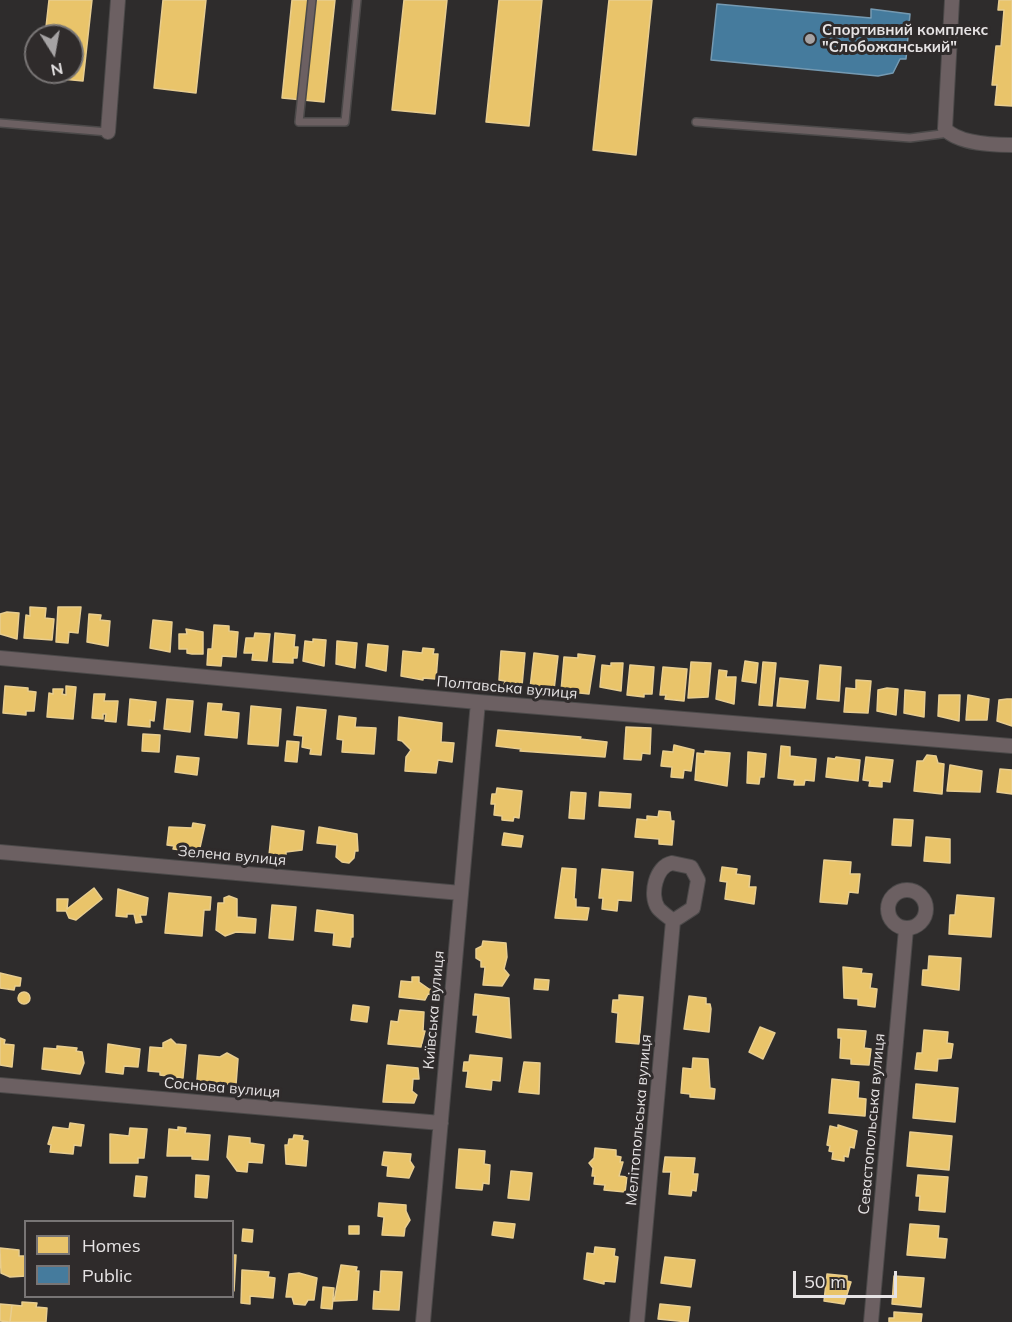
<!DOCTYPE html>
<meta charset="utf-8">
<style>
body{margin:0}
#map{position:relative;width:1012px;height:1322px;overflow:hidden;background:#2e2c2c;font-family:Mulish,sans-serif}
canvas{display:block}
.legend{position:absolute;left:24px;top:1220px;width:210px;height:78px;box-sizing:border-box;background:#2f2b2b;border:2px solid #787575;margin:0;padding:8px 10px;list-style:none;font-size:18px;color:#e6e3e4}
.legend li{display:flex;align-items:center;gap:12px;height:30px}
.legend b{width:30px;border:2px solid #787575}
.north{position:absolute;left:24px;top:24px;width:60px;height:60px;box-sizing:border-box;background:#2f2b2b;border:2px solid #787575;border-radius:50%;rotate:169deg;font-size:16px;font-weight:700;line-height:24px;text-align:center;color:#e6e3e4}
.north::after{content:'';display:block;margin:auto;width:21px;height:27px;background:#a6a3a4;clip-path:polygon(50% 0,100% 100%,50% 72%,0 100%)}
.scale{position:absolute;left:793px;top:1271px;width:104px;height:27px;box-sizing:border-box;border:3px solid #e6e3e4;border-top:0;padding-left:8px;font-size:18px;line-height:21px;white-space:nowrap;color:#e6e3e4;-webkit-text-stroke:4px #2f2b2b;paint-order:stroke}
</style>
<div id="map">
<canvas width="1012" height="1322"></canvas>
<ul class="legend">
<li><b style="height:16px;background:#e9c46a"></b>Homes</li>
<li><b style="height:16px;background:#457b9d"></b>Public</li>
</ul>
<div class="north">N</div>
<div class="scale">50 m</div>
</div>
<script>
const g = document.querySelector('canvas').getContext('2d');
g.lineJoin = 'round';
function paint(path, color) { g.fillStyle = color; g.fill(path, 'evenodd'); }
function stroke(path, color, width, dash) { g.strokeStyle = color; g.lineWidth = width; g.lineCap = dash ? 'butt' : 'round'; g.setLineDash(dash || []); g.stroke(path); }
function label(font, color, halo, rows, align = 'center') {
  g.font = font + ' Mulish,sans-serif'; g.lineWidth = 6; g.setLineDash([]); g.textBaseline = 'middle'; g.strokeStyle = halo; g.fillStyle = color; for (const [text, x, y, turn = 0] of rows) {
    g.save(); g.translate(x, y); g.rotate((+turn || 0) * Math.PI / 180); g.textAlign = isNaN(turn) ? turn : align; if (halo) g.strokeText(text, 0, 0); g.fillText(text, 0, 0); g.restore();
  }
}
const homes = new Path2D(`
 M49 0H92L83 81 41 77V72H72V36H45Z
 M163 0H206L196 93 154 88Z
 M292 0H335L324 102 282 98Z
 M404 0H447L435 114 392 110Z
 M499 0H542L529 126 486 122Z
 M609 0H652L636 155 593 150Z
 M999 0H1012V106L995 105 997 85H992L996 46H1001L1004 10H998Z
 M30 607 46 608 45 618 54 619 52 640 24 638 26 615 30 616Z
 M58 607H81L78 633 69 632 68 643 56 642Z
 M7 612 19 613 17 639 0 634V614Z
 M89 614 101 615 100 620 110 621 108 646 87 642Z
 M153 620 172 622 170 652 150 648Z
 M214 625 229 626V631L238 632 236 657 222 656 221 666 207 665 208 649H212Z
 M186 629 203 632V654H192L187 653V649H179V634H187Z
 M255 633 270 634 267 661 252 660 253 653H244L246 638H254Z
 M275 633 295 635 294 647H298L297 658H293V663L273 662Z
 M313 639 326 640 324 666 303 661 305 641 313 642Z
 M337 641 357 643 355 668 336 664Z
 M368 644 388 646 386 671 366 666Z
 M423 648 434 649 433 654H438L436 679 423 678V680L401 676 403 651 422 653Z
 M501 651 525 653 522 686 504 685 505 681 499 680Z
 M534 653 558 656 554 690 530 688Z
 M578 654 595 656 589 694 561 691 564 657 578 658Z
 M745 661 758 663 756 683 742 681Z
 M691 662 711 663 708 697 688 698Z
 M763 662 776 663 772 706 759 705Z
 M611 663H623L621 691 600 687 602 665 611 666Z
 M630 665 654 667 652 694H644V697L627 695Z
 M820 665 841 667 839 701 817 699Z
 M663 667 687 669 684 701 665 699 666 695H660Z
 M719 670 727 671 726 677H736L734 704 716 699Z
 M780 678 808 681 805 708 777 706Z
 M856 680 871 681 868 713 844 712 846 688 856 689Z
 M5 686 28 688V691L36 692 34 711H26V715L3 713Z
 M66 686 76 687 73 719 47 717 49 693 53 694V689H63L62 694 66 695Z
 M887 688 898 689 896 715 877 711 878 690Z
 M905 690 925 692 924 717 904 713Z
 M94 694H105L104 701H118L116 722 105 721 106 714H103V719L92 718Z
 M939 695H960L959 721 938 716Z
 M968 695 989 699 987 720H966Z
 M130 699 156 702 154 721 150 720V727L128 725Z
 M167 699 193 701 190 732 164 729Z
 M1007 699H1012V726L997 721 999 700Z
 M208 703 222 704 221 711 239 713 237 738 205 735Z
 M251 706 281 709 278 746 248 744Z
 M297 707 326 710 321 755 310 754 311 749 302 747 303 736 294 735Z
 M339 716 356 718 355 727 376 728 374 754 342 752 343 740 337 739Z
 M399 717 442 723 441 742 454 743 452 762 438 760 436 773 405 771 406 757 411 750 402 741 398 740Z
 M626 727 651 728 650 754 642 753 641 760 624 759Z
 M498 730 581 737 580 739 607 742 605 757 520 751 521 749 496 746Z
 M143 734 160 735 159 752 142 751Z
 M287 741 299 742 297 762 285 761Z
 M674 745 694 750 691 771 684 770 683 778 671 777 672 767 661 766 663 751 673 752Z
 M781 746 790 747V756L816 759 814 781 805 780 804 785H794L795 780 778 778Z
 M705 751 730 753 727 786 695 780 697 753 705 754Z
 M748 752 766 754 764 777H760L759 784 747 783Z
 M927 755 936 756 938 763 944 764 942 794 914 791 917 761H923Z
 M177 756 199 758 197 775 175 772Z
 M836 757 860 760 858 781 826 777 828 758 835 759Z
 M866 757 893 760 890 782 882 781V787L869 786 870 781 863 780Z
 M950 765 982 771 980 792 947 791Z
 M1000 769 1012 770V794L997 792Z
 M497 788 522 791 519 818 514 817 513 821 502 820V816L494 815 495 804H491L492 794H496Z
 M571 792 586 793 584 819 569 818Z
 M600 792 631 794 630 808 599 806Z
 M659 811 670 812 671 821H674L672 845 659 844V839L635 837 637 819 647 820V816L658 817Z
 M894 819 913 820 911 846 892 845Z
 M193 823 205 825 199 852 173 849 174 846 167 845 169 827 192 828Z
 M272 826 304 831 302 850 286 852V857L269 855Z
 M319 827 357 834 358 851H355L354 858 349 863 342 862 336 857 337 845 317 843Z
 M504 833 523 836 521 847 502 845Z
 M926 837 950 839V863L924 861Z
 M824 860 851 862 850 874H860L858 893 849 892 847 904 820 902Z
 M722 867 737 869 736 874 750 876 749 887H756L754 904 725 899 727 882 720 881Z
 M562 868 576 869 574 899H576V907L589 908 587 920 555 918Z
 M602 869 633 872 631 901 618 900 617 911 602 909 603 898H599Z
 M94 888 102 899 76 920 69 918 66 911H57V899H68L67 909Z
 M118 889 148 898 146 915H140L142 922 136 923 134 914H127V917L116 916Z
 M169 893 211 897 210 910H204L202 936 165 933Z
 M957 895 994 898 991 937 949 934 950 915H955Z
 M229 896 237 899V917L256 919 255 933 236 932 225 936 216 930 218 903H224V898Z
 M272 905 296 907 293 940 269 938Z
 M317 910 353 915V937H351L350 947 333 945 334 933 315 931Z
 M483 941 506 943 507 957 504 969 509 975 502 986 483 985 485 967H481V961L476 958V949L482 946Z
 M929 956 961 958 959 990 922 985 923 970H928Z
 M843 967 862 969 861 973 872 974 870 988 877 989 875 1007 858 1005V999L844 998Z
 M0 973 21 978 20 986H15L14 990 0 988Z
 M412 977H419V982L429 989 442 990V995L428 994 425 1000 399 997 401 981 412 982Z
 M535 979 549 980 548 990 534 989Z
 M18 998a6 6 0 1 1 12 0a6 6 0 1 1-12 0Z
 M475 994 509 998 511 1038 476 1032 478 1015H473Z
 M619 995 643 997 639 1044 616 1042 618 1013 612 1012 613 1000H619Z
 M689 996 706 998V1004H710L711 1009 709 1032 684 1029Z
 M353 1005 369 1007 367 1022 351 1020Z
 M400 1010 424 1012 423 1031H425L421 1047 388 1044 391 1021 398 1022Z
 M760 1027 775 1033 763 1059 749 1052Z
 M838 1029 866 1031 864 1048 871 1049 869 1065 851 1064V1059L840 1058 841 1038H838Z
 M924 1030 948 1032 947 1043 953 1044 951 1058 938 1059 937 1071 915 1069 917 1053H922Z
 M0 1038 5 1040 4 1044 14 1045 12 1067 0 1065Z
 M171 1039 176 1044 186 1045 183 1078 177 1077 176 1080H166L167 1076 160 1075V1072L148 1071 150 1047 163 1048V1043Z
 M108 1044 140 1049 138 1067 124 1066 123 1074 106 1072Z
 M57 1046 77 1048 76 1051 82 1052 84 1063 80 1074 42 1069 44 1048 57 1049Z
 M227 1053 238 1059 236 1085 213 1083V1093L196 1091 199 1055 220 1057Z
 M470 1055 502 1058 500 1081 492 1080 491 1090 466 1087 468 1071H463L464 1062H469Z
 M693 1058 708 1059 710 1088 715 1089 714 1099 690 1097V1094L681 1093 683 1068 692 1069Z
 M524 1062 540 1063 539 1094 519 1092Z
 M387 1065 418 1068 419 1079H413L412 1091 417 1095 414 1103 383 1102Z
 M832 1079 859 1082 858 1098 866 1099 865 1116 829 1113Z
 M916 1084 958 1088 955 1122 913 1118Z
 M70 1123 84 1125 81 1146 74 1145 73 1154 50 1152 51 1145 48 1144 53 1127 69 1129Z
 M838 1125 857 1131 854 1148 850 1147 848 1157 844 1156V1161L832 1159 833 1152 829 1151 830 1146 827 1145 830 1126 838 1128Z
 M178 1127 186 1128 185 1133 210 1135 208 1160 192 1159V1156H167L169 1129 178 1130Z
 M130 1128 147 1129 144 1158H138V1163H110V1134L129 1136Z
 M910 1132 952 1136 949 1170 907 1166Z
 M294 1135 303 1136 302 1140 308 1141 306 1166 286 1164 285 1145H288L289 1139H293Z
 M229 1136 250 1138V1143L264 1145 262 1163 248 1162 247 1172 237 1171 227 1157Z
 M595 1148 616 1150V1156L621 1157 620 1162H623L619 1176 627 1177 625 1192 604 1190 605 1185 594 1184 595 1176H592L593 1168 589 1163 594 1158Z
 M459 1149 485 1151 484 1164 490 1165 489 1184 483 1183 482 1190 456 1188Z
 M384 1152 411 1154 410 1161 414 1167 409 1178 387 1176 388 1166 382 1165Z
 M665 1157 695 1158 693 1174H698L696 1191 692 1190 691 1196 669 1194 671 1172H663Z
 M511 1171 532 1173 529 1200 508 1198Z
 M196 1175 209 1176 207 1198 195 1197Z
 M918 1175 948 1177 945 1212 919 1210 920 1196H916Z
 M136 1176 147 1177 145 1197 134 1196Z
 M379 1203 406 1205V1211L410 1220 405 1228 404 1236 382 1235 384 1217 378 1216Z
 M494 1222 515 1224 513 1238 492 1235Z
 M910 1224 939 1226 938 1238 947 1239 945 1258 907 1255Z
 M349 1226H359V1234H349Z
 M243 1229 253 1230 252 1242 242 1241Z
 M595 1247 615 1249 614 1256 618 1257 615 1282 604 1281V1284L584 1279 587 1253 594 1254Z
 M0 1248 19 1250V1256H26V1276L10 1277 1 1273Z
 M232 1255H236L234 1291H232Z
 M665 1257 695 1260 691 1287 661 1283Z
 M341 1265 357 1267 356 1271H359L357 1300 334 1301Z
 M242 1270 269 1272 268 1277 275 1278 273 1298 250 1296V1304L241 1303Z
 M381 1271 402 1272 399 1310 373 1309 374 1291 380 1292Z
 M299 1273 317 1278 314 1300H308L305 1305 294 1304 292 1297H286L289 1274Z
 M827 1274 847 1276V1281L851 1282 844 1304 824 1301Z
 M894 1276 924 1278 921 1307 892 1304Z
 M323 1287 334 1288 332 1309 321 1308Z
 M22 1302 37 1303 36 1307 47 1308 46 1322H10L12 1305 22 1306Z
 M0 1304 12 1305 10 1322 0 1321Z
 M660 1304 690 1307 688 1322 658 1319Z
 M894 1312 922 1314 921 1322H889V1318H894Z`);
paint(homes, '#e9c46a');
stroke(homes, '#e8cd8f', 1.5);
const public = new Path2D(`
 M717 4 871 18V9L910 14 906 59H900L893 73 878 76 711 60Z`);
paint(public, '#457b9d');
stroke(public, '#759ab2', 1.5);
const lane = new Path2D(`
 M312 0 299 122H345L357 0
 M696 122 910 138 949 133
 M0 123 108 132`);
const street = new Path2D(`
 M952 0 945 129C959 144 993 145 1012 145
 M108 132 118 0
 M0 658 478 702 1012 746
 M0 852 461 893
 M672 863 691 867 698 880 693 908 673 921C669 917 662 913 658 908 649 895 656 866 672 863Z
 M888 909a19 19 0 1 1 38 0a19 19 0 1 1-38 0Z
 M0 1085 441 1123
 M423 1322 478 702
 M637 1322 673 921
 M871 1322 906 929`);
stroke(lane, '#4b4949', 10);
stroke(street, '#4b4949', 16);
stroke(lane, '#6c6062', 7);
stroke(street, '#6c6062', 14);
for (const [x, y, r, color] of [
 [810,39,6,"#a6a3a4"]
]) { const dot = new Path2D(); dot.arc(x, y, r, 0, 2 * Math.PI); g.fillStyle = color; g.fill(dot); stroke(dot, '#2f2b2b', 2); }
label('bold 15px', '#e6e3e4', '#2f2b2b', [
 ["Спортивний комплекс",822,30],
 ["\"Слобожанський\"",822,47]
], 'left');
label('15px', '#e6e3e4', '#2f2b2b', [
 ["Полтавська вулиця",507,688,5],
 ["Зелена вулиця",232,856,5],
 ["Київська вулиця",434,1010,-85],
 ["Соснова вулиця",222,1088,5],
 ["Мелітопольська вулиця",639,1120,-85],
 ["Севастопольська вулиця",872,1124,-85]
]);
</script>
